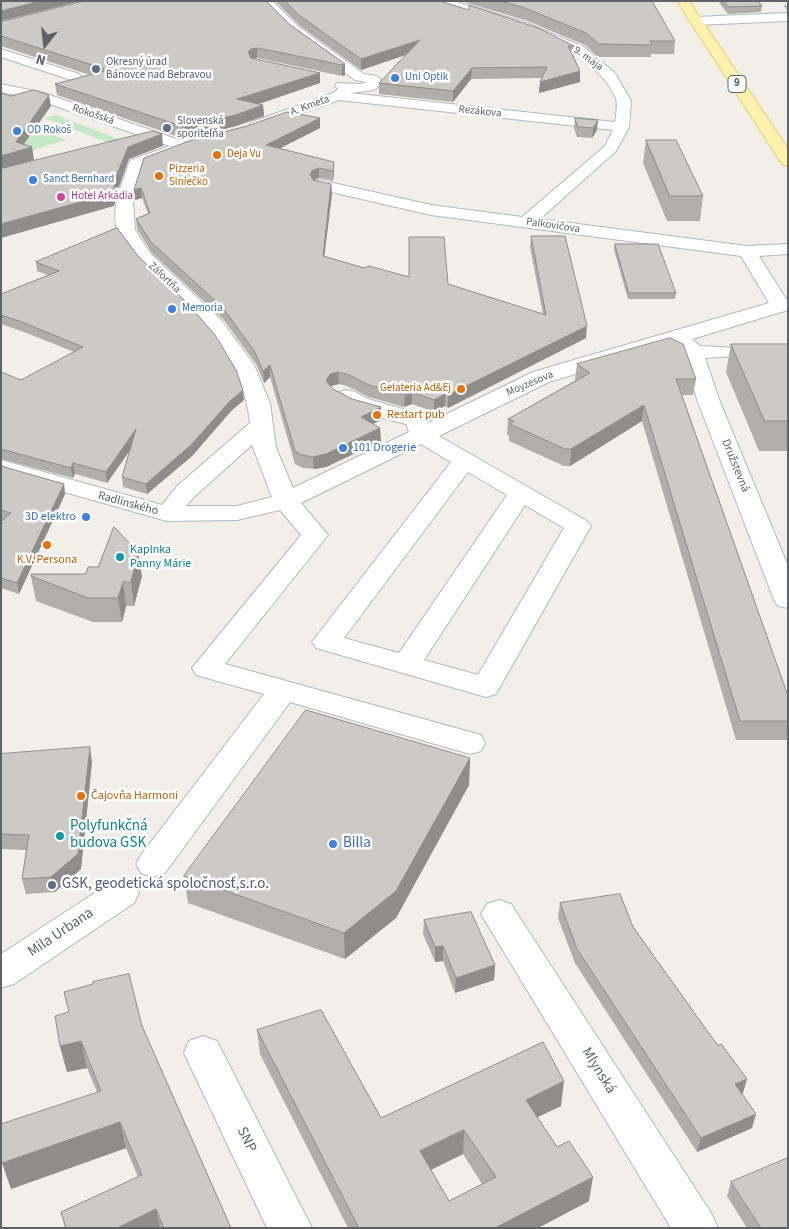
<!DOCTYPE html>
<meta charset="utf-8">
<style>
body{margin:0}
#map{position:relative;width:789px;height:1229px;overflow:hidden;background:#f1efe8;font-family:"Source Sans 3",sans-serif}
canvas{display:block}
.frame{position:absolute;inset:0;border:2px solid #5f6368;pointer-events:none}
.north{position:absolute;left:20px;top:20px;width:50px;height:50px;-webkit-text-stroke:4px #fff;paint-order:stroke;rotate:196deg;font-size:14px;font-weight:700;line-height:20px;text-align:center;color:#5f6368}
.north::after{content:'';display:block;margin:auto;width:18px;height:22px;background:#5f6368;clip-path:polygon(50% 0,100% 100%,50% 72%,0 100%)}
</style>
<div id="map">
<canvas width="789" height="1229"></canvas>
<div class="frame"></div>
<div class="north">N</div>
</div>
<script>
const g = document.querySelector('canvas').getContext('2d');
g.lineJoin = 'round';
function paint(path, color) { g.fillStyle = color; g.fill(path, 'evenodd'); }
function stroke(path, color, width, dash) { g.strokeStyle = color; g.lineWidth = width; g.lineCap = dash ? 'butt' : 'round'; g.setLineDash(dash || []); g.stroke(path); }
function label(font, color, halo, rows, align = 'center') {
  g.font = font + ' "Source Sans 3",sans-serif'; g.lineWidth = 5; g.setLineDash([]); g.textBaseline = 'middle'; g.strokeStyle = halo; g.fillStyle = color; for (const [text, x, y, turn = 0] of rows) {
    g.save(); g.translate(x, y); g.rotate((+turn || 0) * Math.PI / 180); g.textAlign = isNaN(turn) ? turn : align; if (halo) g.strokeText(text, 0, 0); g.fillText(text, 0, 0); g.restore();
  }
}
paint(new Path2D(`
 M56 115 121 140 109 143 44 118Z
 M46 132 66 140 1 160V145Z`), '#c5e8c5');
const minor = new Path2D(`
 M259 1H272L299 27 364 74 377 76 383 82 374 90 350 93 615 122C616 115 618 105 616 99 594 42 490 20 436 3L434 1H453L524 22 584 47 615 73 631 101 629 127 616 151 540 219 747 246 788 244V254L759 256 786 299 788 298V310L692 339 700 346 736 348 739 352 736 356 705 358 720 402 788 566V608L778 606 774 600 698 402 682 351 674 344 549 382 439 436 587 521 591 526 496 694 486 697 316 648 312 642 451 462 421 444 301 503 328 535 225 664 481 735 485 743 481 751 470 754 290 702 165 873 153 877 141 873 136 864 141 855 264 694 196 675 192 668 301 535 280 510 237 520 167 521 1 474V460L162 505 177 486 250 423C244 359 200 322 157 280 145 269 121 245 117 230 111 207 122 184 129 163L131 160 170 146 35 99 1 92V84L44 93 185 142 188 148 185 151 144 166 133 201 135 230 151 254 222 321 254 365 270 403 276 448 293 488 409 432 406 424C388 419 347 412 336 397L339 392 347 390 355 392 368 399 424 415 428 423 533 372 769 303 741 256 431 215 314 188 312 185 314 182 320 180 431 205 522 217 605 146 613 130 339 100 262 128H252L250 125 252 122 333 93 338 89 335 86 337 83 360 84 367 82 355 80 291 33ZM252 445 272 497 237 506H186L195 496ZM468 472 507 495 399 653 344 638ZM525 505 564 528 478 675 424 660Z
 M788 13V21L696 25 690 21 696 17Z
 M1 49 79 74 81 77 74 81 1 57Z
 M122 880 134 883 139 893 134 903 14 984 1 988V954L110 883Z
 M499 900 511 904 711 1213 718 1228H671L487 924 481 914 487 904Z
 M203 1036 217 1041 312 1228H267L184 1053 189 1041Z`);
const major = new Path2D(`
 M677 1H689L788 149V166L782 164 780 161Z`);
stroke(minor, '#b5b8bc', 2);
stroke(major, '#f2c960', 2);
paint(minor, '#fff');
paint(major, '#fff2af');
const rail = new Path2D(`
 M781 1 788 9`);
stroke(rail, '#b6b7b8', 2.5);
stroke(rail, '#fff', 2, [5.5]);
paint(new Path2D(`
 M275 1H439L469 10V5L574 46 573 55 580 71V82L539 93 540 82 542 78 471 79 453 102 379 94V83L406 55 361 70 300 26Z
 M466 1H652L675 41 674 54H651V57H598L585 45 525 20 467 3Z
 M718 1H758L762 6 761 12 728 14Z
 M1 22 289 24 345 64V75L342 76 257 58 254 59 320 73V83L259 104 263 105 264 116 236 126 185 139 57 95 55 84 90 75 1 46Z
 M320 118V128L280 148 334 172 333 181 319 178 314 180 331 184 332 194 324 256 364 268 448 284 543 314 530 247 531 236 586 338 448 408 445 406 434 412 412 404 404 407 369 397 347 386 339 384 331 386 333 389 352 399 381 407V420L372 424 380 428 381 441 326 467 314 469 303 468 295 464 270 377 264 383 256 364 224 320 152 253 137 229 136 219 148 213 142 198 135 200 134 190Z
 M575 118 597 130 592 138 577 137 574 128Z
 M646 140 703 196 700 221H667L643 163Z
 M117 228 244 400 232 410 192 456 147 494 123 487 122 477 130 450 107 483 75 474 73 478 1 459V372L21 380 74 352 24 332 1 324V294L48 275 37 271 36 262Z
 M615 244 676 293 675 299H628L614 250Z
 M731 344H788V451H759L726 372Z
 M577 364 696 379 693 395H682L788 696V740H736L642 421 570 466H564L509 441V436L507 435 508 419 576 380H575Z
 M1 466 64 484 65 494 19 594 1 588V522L3 521 1 520Z
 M31 576H142L134 606H126L122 622H93L36 601Z
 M1 754 92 762 81 869 55 892 26 894 22 879 26 850 1 849Z
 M470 758 469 785 396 918 345 959 188 903 184 876Z
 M560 903 633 927 743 1093 742 1094 752 1128 697 1152 575 963 558 918Z
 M424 920 495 965 494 980 455 993 443 961 435 962 423 934Z
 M142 1026 231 1228H65L61 1212 138 1177 126 1148 11 1189 97 1092 87 1068 67 1072 60 1046Z
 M257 1030 381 1118 561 1106 537 1117 589 1201 538 1228H348L260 1054ZM463 1154 482 1184 449 1201 431 1170Z
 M731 1182 788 1228H747L727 1196Z`), '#afaea9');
paint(new Path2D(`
 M40 1H81L1 21V11Z
 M420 40V50L361 70V59Z
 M257 48V58L252 59 248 52 251 49Z
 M345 64V75L342 76V65Z
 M472 68 471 79 453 102V91Z
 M580 71V82L539 93 540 82Z
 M320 73V83L238 111 237 99Z
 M49 95 51 106 19 151 32 147 34 160 1 169V156L16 142Z
 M263 105 264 116 236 126 185 139 184 127Z
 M320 118V128L267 155 266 145Z
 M598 120 597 130 592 138 593 128Z
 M162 134 163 146 129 159 119 187 114 206 1 238V224L117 174 128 147Z
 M334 162V172L333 181V171Z
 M319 168V178L313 180 310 174 313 170Z
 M331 184 332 194 323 267V256Z
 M141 188 142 198 135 200 134 190Z
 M587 326 586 338 448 408V395Z
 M270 365V377L264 383 263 371Z
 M338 372 339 384 331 386 326 381 330 374Z
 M243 390 244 400 232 410 192 456 147 494 146 484 231 400Z
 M412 392V404L404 407 405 395Z
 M445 394V406L434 412V400Z
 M644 405 642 421 570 466 571 449Z
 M381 407V420L361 430V417Z
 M380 428 381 441 326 467 314 469 313 457Z
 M136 429 138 439 107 483 106 472Z
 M73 463 75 474 73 478 71 468Z
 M64 484 65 494 19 594 17 583Z
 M138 552 142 576 134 606 131 582Z
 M123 582 126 606 122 622 118 598Z
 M90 747 92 762 81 869 55 892 51 877Z
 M470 758 469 785 396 918 345 959 344 933Z
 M443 946V961L435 962V947Z
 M495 965 494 980 455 993 456 978Z
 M81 1041 87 1068 67 1072 60 1046Z
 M747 1079 743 1093 731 1099 735 1084Z
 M564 1081 561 1106 523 1124 526 1100Z
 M756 1114 752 1128 697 1152 701 1138Z
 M120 1122 126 1148 11 1189 2 1163Z
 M464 1130 463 1154 420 1175V1151Z
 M593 1177 589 1201 538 1228H495Z
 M156 1209 160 1228H117Z`), '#8f8d8a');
const building = new Path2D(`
 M1 1H40L1 11Z
 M84 1H266L289 24 345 64 342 65 257 48 251 49 248 52 251 58 320 73 237 99 263 105 236 115 184 127 55 84 108 70 1 36V22Z
 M285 1H439L469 10V5L538 28 574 46H568L580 71 540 82 547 67 472 68 453 91 379 83 420 40 361 59 300 16Z
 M501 1H652L675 41H650L652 45 599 44 586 33 525 8Z
 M724 1H758L762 6 729 7Z
 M34 90 49 95 16 142 32 147 1 156V93L10 96Z
 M287 112 320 118 266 145 334 162 333 171 319 168 313 170 310 174 313 180 331 184 323 256 364 268 369 266 409 277V237H444L448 284 546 315 531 236H565L587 326 448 395 445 394 434 400 412 392 405 395 369 385 347 374 338 372 330 374 326 381 333 389 352 399 381 407 361 417 380 428 326 454 313 457 302 455 295 451 270 365 263 371 255 352 223 308 151 242 136 219 150 213 141 188 134 190 144 158 189 141 247 126Z
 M575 118 598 120 593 128 578 127Z
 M153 131 162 134 128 147 117 174 113 193 1 224V169Z
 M646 140H676L703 196H670Z
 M117 228 138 256 187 303 215 335 236 370 243 390 231 400 191 445 146 484 122 477 136 429 106 472 73 463 71 468 1 449V372L21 380 83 347 22 322 1 315V294L59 271 36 262Z
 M615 244H658L676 293H629Z
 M670 338 683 344 696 379H676L788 696V721H740L644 405 571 449H565L510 424 514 421 508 419 590 373 577 364Z
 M731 344H788V421H765Z
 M1 466 64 484 17 583 1 578V522L11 513 1 510Z
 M114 527 138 552 131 582H123L118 598H88L31 576V574H86L88 567H98Z
 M306 710 470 758 396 891 344 933 184 876Z
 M90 747 78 854 51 877 22 879 29 835 1 834V754Z
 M620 894 633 927 718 1046 721 1044 747 1079 735 1084 756 1114 701 1138 577 949 560 903Z
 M471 912 495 965 456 978 443 946 435 947 424 920Z
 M129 974 142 1026 231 1228H164L156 1209 117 1228H66L61 1212 142 1175 120 1122 2 1163 1 1158V1124L101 1091 81 1041 60 1046 55 1016 69 1012 64 992 93 984V982Z
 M321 1010 381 1118 543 1042 564 1081 526 1100 557 1147 569 1141 593 1177 495 1228H359L257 1030ZM464 1130 496 1177 449 1201 420 1151Z
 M788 1158V1228H761L731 1182Z`);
paint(building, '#cccac5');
stroke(building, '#8f8d8a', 1);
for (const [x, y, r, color] of [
 [96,69,5,"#5c6f8a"],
 [395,78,5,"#3f7fe0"],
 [167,128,5,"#5c6f8a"],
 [17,131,5,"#3f7fe0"],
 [217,155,5,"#e8710a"],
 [159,176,5,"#e8710a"],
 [33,180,5,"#3f7fe0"],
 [61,197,5,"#d1479c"],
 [172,309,5,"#3f7fe0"],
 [461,389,5,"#e8710a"],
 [377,415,5,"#e8710a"],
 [343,448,5,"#3f7fe0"],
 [86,517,5,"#3f7fe0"],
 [47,545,5,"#e8710a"],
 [120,557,5,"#0f9aa8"],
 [81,796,5,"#e8710a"],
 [60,836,5,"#0f9aa8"],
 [333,844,5,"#3f7fe0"],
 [52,885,5,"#5c6f8a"]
]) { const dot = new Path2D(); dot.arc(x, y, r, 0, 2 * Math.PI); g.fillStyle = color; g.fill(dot); stroke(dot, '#fff', 2); }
label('11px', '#5f6368', '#fff', [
 ["9. mája",588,59,36],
 ["A. Kmeťa",310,106,-20],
 ["Rezákova",480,112,6],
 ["Rokošská",93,115,19],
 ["Palkovičova",553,226,8],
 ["Záfortňa",164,278,43],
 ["Moyzesova",530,384,-23]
]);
label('11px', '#4e5e75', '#fff', [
 ["Okresný úrad",106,63],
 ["Bánovce nad Bebravou",106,76],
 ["Slovenská",177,122],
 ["sporiteľňa",177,135]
], 'left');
label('11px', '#366cbe', '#fff', [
 ["Uni Optik",405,78],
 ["OD Rokoš",27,131],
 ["Sanct Bernhard",43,180],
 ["Memoria",182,309]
], 'left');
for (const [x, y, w] of [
 [737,84,18]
]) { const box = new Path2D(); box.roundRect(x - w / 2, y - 8.5, w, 17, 4); g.fillStyle = '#fff'; g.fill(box); stroke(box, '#5f6368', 1); }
label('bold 11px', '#5f6368', null, [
 ["9",737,84]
]);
label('11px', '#c56008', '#fff', [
 ["Deja Vu",227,155],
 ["Pizzeria",169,170],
 ["Slniečko",169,183],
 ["Gelateria Ad&Ej",451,389,"right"]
], 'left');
label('11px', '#b23c85', '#fff', [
 ["Hotel Arkádia",71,197]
], 'left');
label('12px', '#c56008', '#fff', [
 ["Restart pub",387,415],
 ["K.V. Persona",47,560,"center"],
 ["Čajovňa Harmoni",91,796]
], 'left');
label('12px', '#366cbe', '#fff', [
 ["101 Drogerie",353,448],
 ["3D elektro",76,517,"right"]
], 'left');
label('12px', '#5f6368', '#fff', [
 ["Družstevná",735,466,68],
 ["Radlinského",128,504,15]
]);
label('12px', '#0d838f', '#fff', [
 ["Kaplnka",130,550],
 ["Panny Márie",130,564]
], 'left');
label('15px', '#0d838f', '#fff', [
 ["Polyfunkčná",70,827],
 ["budova GSK",70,844]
], 'left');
label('15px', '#366cbe', '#fff', [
 ["Billa",343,844]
], 'left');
label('15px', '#4e5e75', '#fff', [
 ["GSK, geodetická spoločnosť,s.r.o.",62,885]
], 'left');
label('15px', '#5f6368', '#fff', [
 ["Mila Urbana",61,933,-34],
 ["Mlynská",598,1071,58],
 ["SNP",246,1140,64]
]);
</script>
